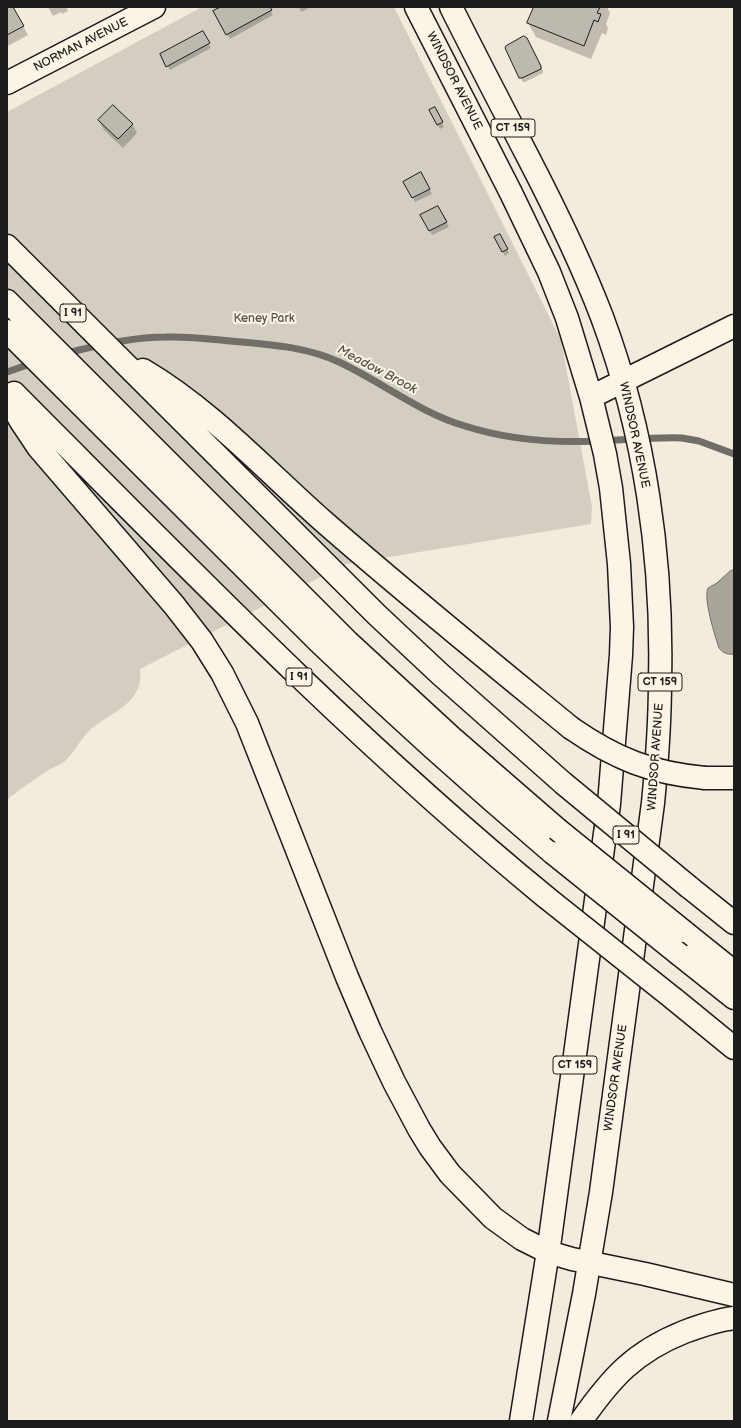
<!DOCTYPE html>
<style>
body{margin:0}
#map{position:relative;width:741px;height:1428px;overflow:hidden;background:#f3ecdd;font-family:"Balsamiq Sans",sans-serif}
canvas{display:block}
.frame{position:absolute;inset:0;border:8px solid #1c1c1c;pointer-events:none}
</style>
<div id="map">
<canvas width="741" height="1428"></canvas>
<div class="frame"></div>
</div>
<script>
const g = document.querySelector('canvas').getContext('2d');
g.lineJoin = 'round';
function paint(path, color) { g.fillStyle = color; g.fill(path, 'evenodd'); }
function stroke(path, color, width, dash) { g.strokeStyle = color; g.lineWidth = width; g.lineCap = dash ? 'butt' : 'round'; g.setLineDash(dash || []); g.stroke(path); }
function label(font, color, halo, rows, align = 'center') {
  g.font = font + ' "Balsamiq Sans",sans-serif'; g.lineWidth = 4; g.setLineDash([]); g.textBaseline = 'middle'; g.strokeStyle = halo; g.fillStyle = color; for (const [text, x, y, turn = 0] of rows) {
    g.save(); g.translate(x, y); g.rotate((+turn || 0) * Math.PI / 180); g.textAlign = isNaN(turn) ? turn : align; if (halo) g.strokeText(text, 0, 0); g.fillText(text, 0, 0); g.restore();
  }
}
paint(new Path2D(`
 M202 7H394L561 340 592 507 591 524 346 564 140 669C145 703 111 712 91 729 81 738 74 753 64 762 59 766 52 767 47 771 35 779 22 788 10 797L7 801V112Z`), '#d3cec1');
const water = new Path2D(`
 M734 570V654C728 655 723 653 719 648 715 636 703 598 708 588L717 583 730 571Z`);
paint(water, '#aaa59b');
stroke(water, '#716e68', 1);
paint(new Path2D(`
 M7 7H12L28 35 8 46 7 44Z
 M48 7H69L67 8 68 11 62 14 61 12 53 16Z
 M223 7H269L273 15 230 39 215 11Z
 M299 7H311L301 12Z
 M535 7H607L610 13 606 24 608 28 606 35 602 33 591 59 536 37 528 23Z
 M202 32 211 48 170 70 161 54Z
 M529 43 543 71V73L525 82H523L520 77Z
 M434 109 444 127 440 129 430 111Z
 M99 121 132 124 137 133 123 148 104 130Z
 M421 173 432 194 415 202 404 182Z
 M438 207 449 227 432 235 422 215Z
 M499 235 509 253 505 256 495 238Z`), '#0003');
stroke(new Path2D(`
 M64 354C97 345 132 337 166 337 191 336 217 340 242 342 276 345 309 348 339 362 382 382 420 413 465 426 508 440 554 443 598 441 626 440 654 437 682 438L699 441 734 454
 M7 372 33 363`), '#716e68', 7);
const building = new Path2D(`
 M7 7H13L24 26 7 35Z
 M221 7H270L272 10 226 35 213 11Z
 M534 7H600L597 13 601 14 598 22 594 20 584 46 527 23Z
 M203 31 210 43 166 67 160 54Z
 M524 36 527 38 541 66V69L522 78H519L505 48 506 46Z
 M113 105 133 124 118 139 98 120Z
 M435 107 443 122 437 125 429 110Z
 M421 172 430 189 412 198 403 182Z
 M438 206 447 222 429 231 420 215Z
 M500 234 508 249 502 252 494 237Z`);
paint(building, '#beb9ae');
stroke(building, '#1c1c1c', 1);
const minor = new Path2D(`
 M7 83 154 7`);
const primary = new Path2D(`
 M416 7 511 193 549 272 567 318 591 397 605 454 611 488 619 564 622 627 621 655 609 804 550 1239 521 1421
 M451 7C476 57 502 107 528 157 555 209 581 262 602 317 645 432 663 559 660 681 660 722 657 762 653 803L601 1192 584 1294 559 1421
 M591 397 734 326`);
const motorway = new Path2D(`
 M7 246 377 615 440 674 563 783
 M7 301 348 642 451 737 557 829
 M7 331 319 642C395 715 473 785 553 853
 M143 370C211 410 264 469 323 521 404 592 488 660 571 728
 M14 393C187 567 358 743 547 898
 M7 395 20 420 38 447 174 605 202 641 222 673 247 723 347 977 370 1031 394 1082 419 1129 430 1147 450 1174 493 1218 522 1239 548 1252 572 1259 645 1274 734 1295
 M705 778H734
 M689 887 734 923
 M683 931 734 972
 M680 955 734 998
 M674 999 734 1048
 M581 1421C611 1378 634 1352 684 1332 700 1326 717 1320 734 1318`);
stroke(minor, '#1c1c1c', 25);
stroke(primary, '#1c1c1c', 25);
stroke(motorway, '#1c1c1c', 25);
stroke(minor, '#fcf5e5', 22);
stroke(primary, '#fcf5e5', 22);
stroke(motorway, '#fcf5e5', 22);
const motorwayBridge = new Path2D(`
 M571 728C616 759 651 773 705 778
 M563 783 689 887
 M557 829 683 931
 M553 853 680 955
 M547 898 674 999`);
stroke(motorwayBridge, '#1c1c1c', 25, []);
stroke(motorwayBridge, '#fcf5e5', 22);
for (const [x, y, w] of [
 [513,128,44],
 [73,313,26],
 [299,677,26],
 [660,682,44],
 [626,835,26],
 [575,1065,44]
]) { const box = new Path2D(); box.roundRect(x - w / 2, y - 9, w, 18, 3); g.fillStyle = '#fcf5e5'; g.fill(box); stroke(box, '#1c1c1c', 1); }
label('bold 11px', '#1c1c1c', null, [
 ["CT 159",513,128],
 ["I 91",73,313],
 ["I 91",299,677],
 ["CT 159",660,682],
 ["I 91",626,835],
 ["CT 159",575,1065]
]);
label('12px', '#1c1c1c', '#fcf5e5', [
 ["NORMAN AVENUE",81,45,-27],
 ["WINDSOR AVENUE",454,81,63],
 ["WINDSOR AVENUE",634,435,78],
 ["WINDSOR AVENUE",656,757,-86],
 ["WINDSOR AVENUE",616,1078,-82]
]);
label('12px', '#53514e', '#fcf5e5', [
 ["Keney Park",264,319]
]);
label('italic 13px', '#55534f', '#fcf5e5', [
 ["Meadow Brook",377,370,28]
]);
</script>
